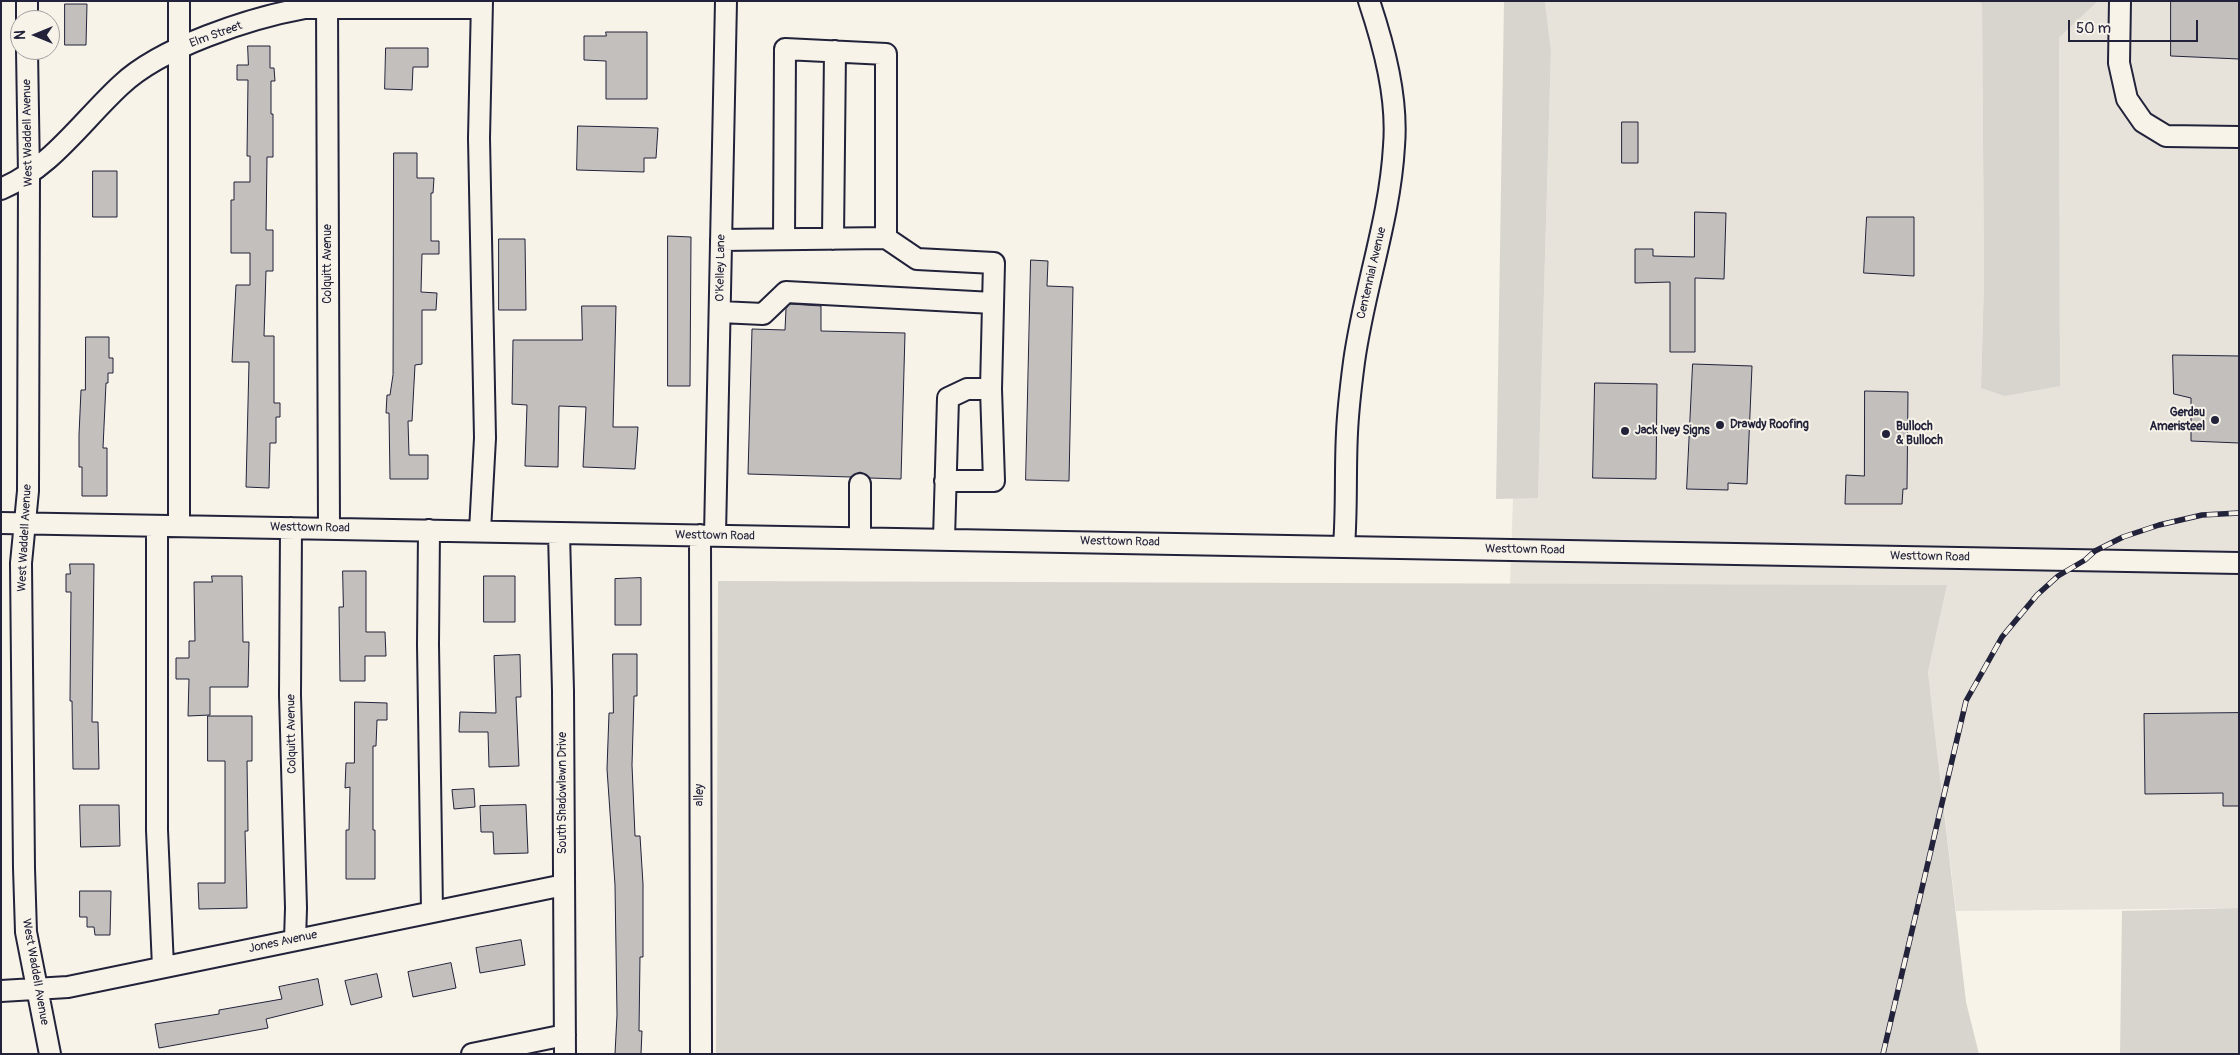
<!DOCTYPE html>
<style>
body{margin:0}
#map{position:relative;width:2240px;height:1055px;overflow:hidden;background:#f7f3e8;font-family:Pangolin,sans-serif}
canvas{display:block}
.frame{position:absolute;inset:0;border:2px solid #22223b;pointer-events:none}
.north{position:absolute;left:10px;top:10px;width:50px;height:50px;box-sizing:border-box;background:#f7f3e8;border:1px solid #a29fa3;border-radius:50%;rotate:270deg;font-size:14px;font-weight:700;line-height:20px;text-align:center;color:#22223b}
.north::after{content:'';display:block;margin:auto;width:18px;height:22px;background:#22223b;clip-path:polygon(50% 0,100% 100%,50% 72%,0 100%)}
.scale{position:absolute;left:2068px;top:20px;width:130px;height:22px;box-sizing:border-box;border:2px solid #22223b;border-top:0;padding-left:6px;font-size:15px;line-height:18px;white-space:nowrap;color:#22223b;-webkit-text-stroke:4px #f7f3e8;paint-order:stroke}
</style>
<div id="map">
<canvas width="2240" height="1055"></canvas>
<div class="frame"></div>
<div class="north">N</div>
<div class="scale">50 m</div>
</div>
<script>
const g = document.querySelector('canvas').getContext('2d');
g.lineJoin = 'round';
function paint(path, color) { g.fillStyle = color; g.fill(path, 'evenodd'); }
function stroke(path, color, width, dash) { g.strokeStyle = color; g.lineWidth = width; g.lineCap = dash ? 'butt' : 'round'; g.setLineDash(dash || []); g.stroke(path); }
function label(font, color, halo, rows, align = 'center') {
  g.font = font + ' Pangolin,sans-serif'; g.lineWidth = 4; g.setLineDash([]); g.textBaseline = 'middle'; g.strokeStyle = halo; g.fillStyle = color; for (const [text, x, y, turn = 0] of rows) {
    g.save(); g.translate(x, y); g.rotate((+turn || 0) * Math.PI / 180); g.textAlign = isNaN(turn) ? turn : align; if (halo) g.strokeText(text, 0, 0); g.fillText(text, 0, 0); g.restore();
  }
}
paint(new Path2D(`
 M1545 1H1980L1982 6 1984 280 1981 388 2060 386 2059 38 2098 1H2239V908L1956 911 1928 672 1947 585 1510 584 1513 498 1538 497 1551 51Z`), '#e7e3db');
paint(new Path2D(`
 M1504 1H1545L1551 51 1538 498 1496 499Z
 M1980 1H2098L2059 38 2060 386 2005 396 1981 388 1984 280 1982 6Z
 M718 581 1947 585 1928 672 1966 1002 1979 1054H716Z
 M2239 908V1054H2120L2122 911Z`), '#d8d5cf');
const building = new Path2D(`
 M2171 1H2239V59L2171 56Z
 M65 4H87L86 45H65Z
 M606 32H647V99H606V61L584 60V36H606Z
 M248 46H270V68H274L275 81H271V114H273V157H267L266 230H273V271H266L264 336H274V403H280V417H276V443H270L269 488 246 487 249 362H232L236 285H250V253H231V200H234V182H250V156H247L248 80H237V65H248Z
 M386 48H428V67H413L412 90 385 89Z
 M1622 122H1638V163H1622Z
 M578 126 658 128 656 158H644V172L577 170Z
 M394 153H417V178H434L433 193H431V241H439V254H422L421 292 437 293 436 310H422V364L415 365 412 421H408L409 455H428V479H390L389 413H386L387 395H390L393 375Z
 M93 171H117V217H93Z
 M1695 212 1726 213 1724 279 1695 278V352H1670V282L1635 283V249H1653V256L1694 257Z
 M1867 217H1914V276L1864 273Z
 M668 236 691 237 690 386H668Z
 M499 239H525L526 310H499Z
 M1031 260 1048 261 1047 286 1073 287 1069 481 1026 480Z
 M790 304 821 306V331L905 333 901 479 870 478 860 472 851 477 748 474 752 329 785 330 786 309Z
 M582 306H616L613 427H638L635 469 583 467 586 407 559 406 558 467 525 466 527 405 512 404 513 340H582Z
 M86 337H109V358H113V373H108V383H106L103 448H107V496H82V467H79V435L81 390H85Z
 M2173 355 2239 356V443L2191 441V398L2174 394Z
 M1693 364 1752 366 1747 484 1728 483V490L1687 489Z
 M1595 383 1657 384 1656 479 1593 478Z
 M1865 391 1908 392 1907 489H1903L1902 504H1845L1846 475 1864 476Z
 M70 564H94L92 722H98L99 769H73L72 701H70L71 592H66V574H70Z
 M343 571H366V632H385L386 656H365V681H340L339 607H343Z
 M212 576H242L243 642H249L248 687H210V715L188 716 189 679H176V658H189V641H195L194 582H212Z
 M484 576H515V622H484Z
 M641 578V625H615V579Z
 M613 654H637V696H634L632 765 635 836H640L643 884V957H640L639 1031H642L641 1054H615L617 1015 615 885 607 769 609 713H613Z
 M520 655 521 697H516L519 766 489 767 488 732H459L460 712 496 713 494 656Z
 M355 702 387 703V720H377L376 746H373V830H375V879H346V830H349L350 787 345 788 346 763H354Z
 M2239 713V806H2223V793L2145 794 2144 714Z
 M208 716H252V761H247L248 831H245L247 908 199 909 198 883H225V761H208Z
 M474 789 475 807 454 809 452 790Z
 M80 805H119L120 846 81 847Z
 M526 805 528 853 494 854 493 832H481L480 806Z
 M80 891H111L110 935H95L94 927H87V917H80Z
 M521 940 525 965 480 973 476 948Z
 M451 963 456 988 413 997 408 972Z
 M377 974 382 997 351 1005 345 981Z
 M318 979 323 1005 266 1019 268 1028 159 1048 155 1024 219 1014V1010L282 999 279 987Z`);
paint(building, '#c2bfbd');
stroke(building, '#22223b', 1);
const minor = new Path2D(`
 M27 1V20
 M327 1 329 528
 M2120 1 2119 63 2127 99 2143 122 2166 136 2239 137
 M27 50 29 175 28 491 21 563 24 868 26 932 50 1054
 M1 189C51 168 82 121 121 85 161 47 250 18 305 8H481
 M784 239 785 49 886 54V238
 M833 239 835 51
 M721 240 886 238 917 259 994 263 991 389
 M720 312 763 314 786 292 993 303
 M860 484V538
 M1 523 2239 563
 M157 526V830L163 967
 M179 526V1
 M291 528 290 695 296 908 295 940
 M429 530 428 644 432 911
 M480 531 485 438 479 138 482 1
 M559 533 563 691 565 1054
 M700 535 701 1054
 M715 535 726 1
 M944 539 948 398 967 389H991L994 481H945
 M1344 546C1347 508 1345 471 1347 433 1348 409 1351 385 1354 362 1364 289 1390 219 1394 146 1398 98 1384 46 1369 1
 M1 991 68 987 564 885
 M472 1054 565 1035`);
stroke(minor, '#22223b', 24);
stroke(minor, '#f7f3e8', 20);
const rail = new Path2D(`
 M1883 1054 1966 701 2002 637 2037 595 2058 576 2085 560 2095 551 2123 537 2159 525 2202 515 2239 513`);
stroke(rail, '#22223b', 5.5);
stroke(rail, '#f7f3e8', 4, [11]);
for (const [x, y, r, color] of [
 [2215,420,5,"#22223b"],
 [1720,425,5,"#22223b"],
 [1625,431,5,"#22223b"],
 [1886,434,5,"#22223b"]
]) { const dot = new Path2D(); dot.arc(x, y, r, 0, 2 * Math.PI); g.fillStyle = color; g.fill(dot); stroke(dot, '#f7f3e8', 2); }
label('12px', '#22223b', '#f7f3e8', [
 ["Elm Street",216,35,-20],
 ["West Waddell Avenue",28,133,-91],
 ["Colquitt Avenue",328,264,-90],
 ["O'Kelley Lane",721,268,-89],
 ["Centennial Avenue",1372,273,-77],
 ["Westtown Road",310,528,1],
 ["Westtown Road",715,536,1],
 ["West Waddell Avenue",25,538,-87],
 ["Westtown Road",1120,542,1],
 ["Westtown Road",1525,550,1],
 ["Westtown Road",1930,557,1],
 ["Colquitt Avenue",292,734,-91],
 ["South Shadowlawn Drive",563,793,-90],
 ["alley",700,795,-90],
 ["Jones Avenue",283,942,-12],
 ["West Waddell Avenue",35,972,80]
]);
label('bold 12px', '#22223b', '#f7f3e8', [
 ["Gerdau",2205,413,"right"],
 ["Ameristeel",2205,427,"right"],
 ["Drawdy Roofing",1730,425],
 ["Bulloch",1896,427],
 ["& Bulloch",1896,441],
 ["Jack Ivey Signs",1635,431]
], 'left');
</script>
